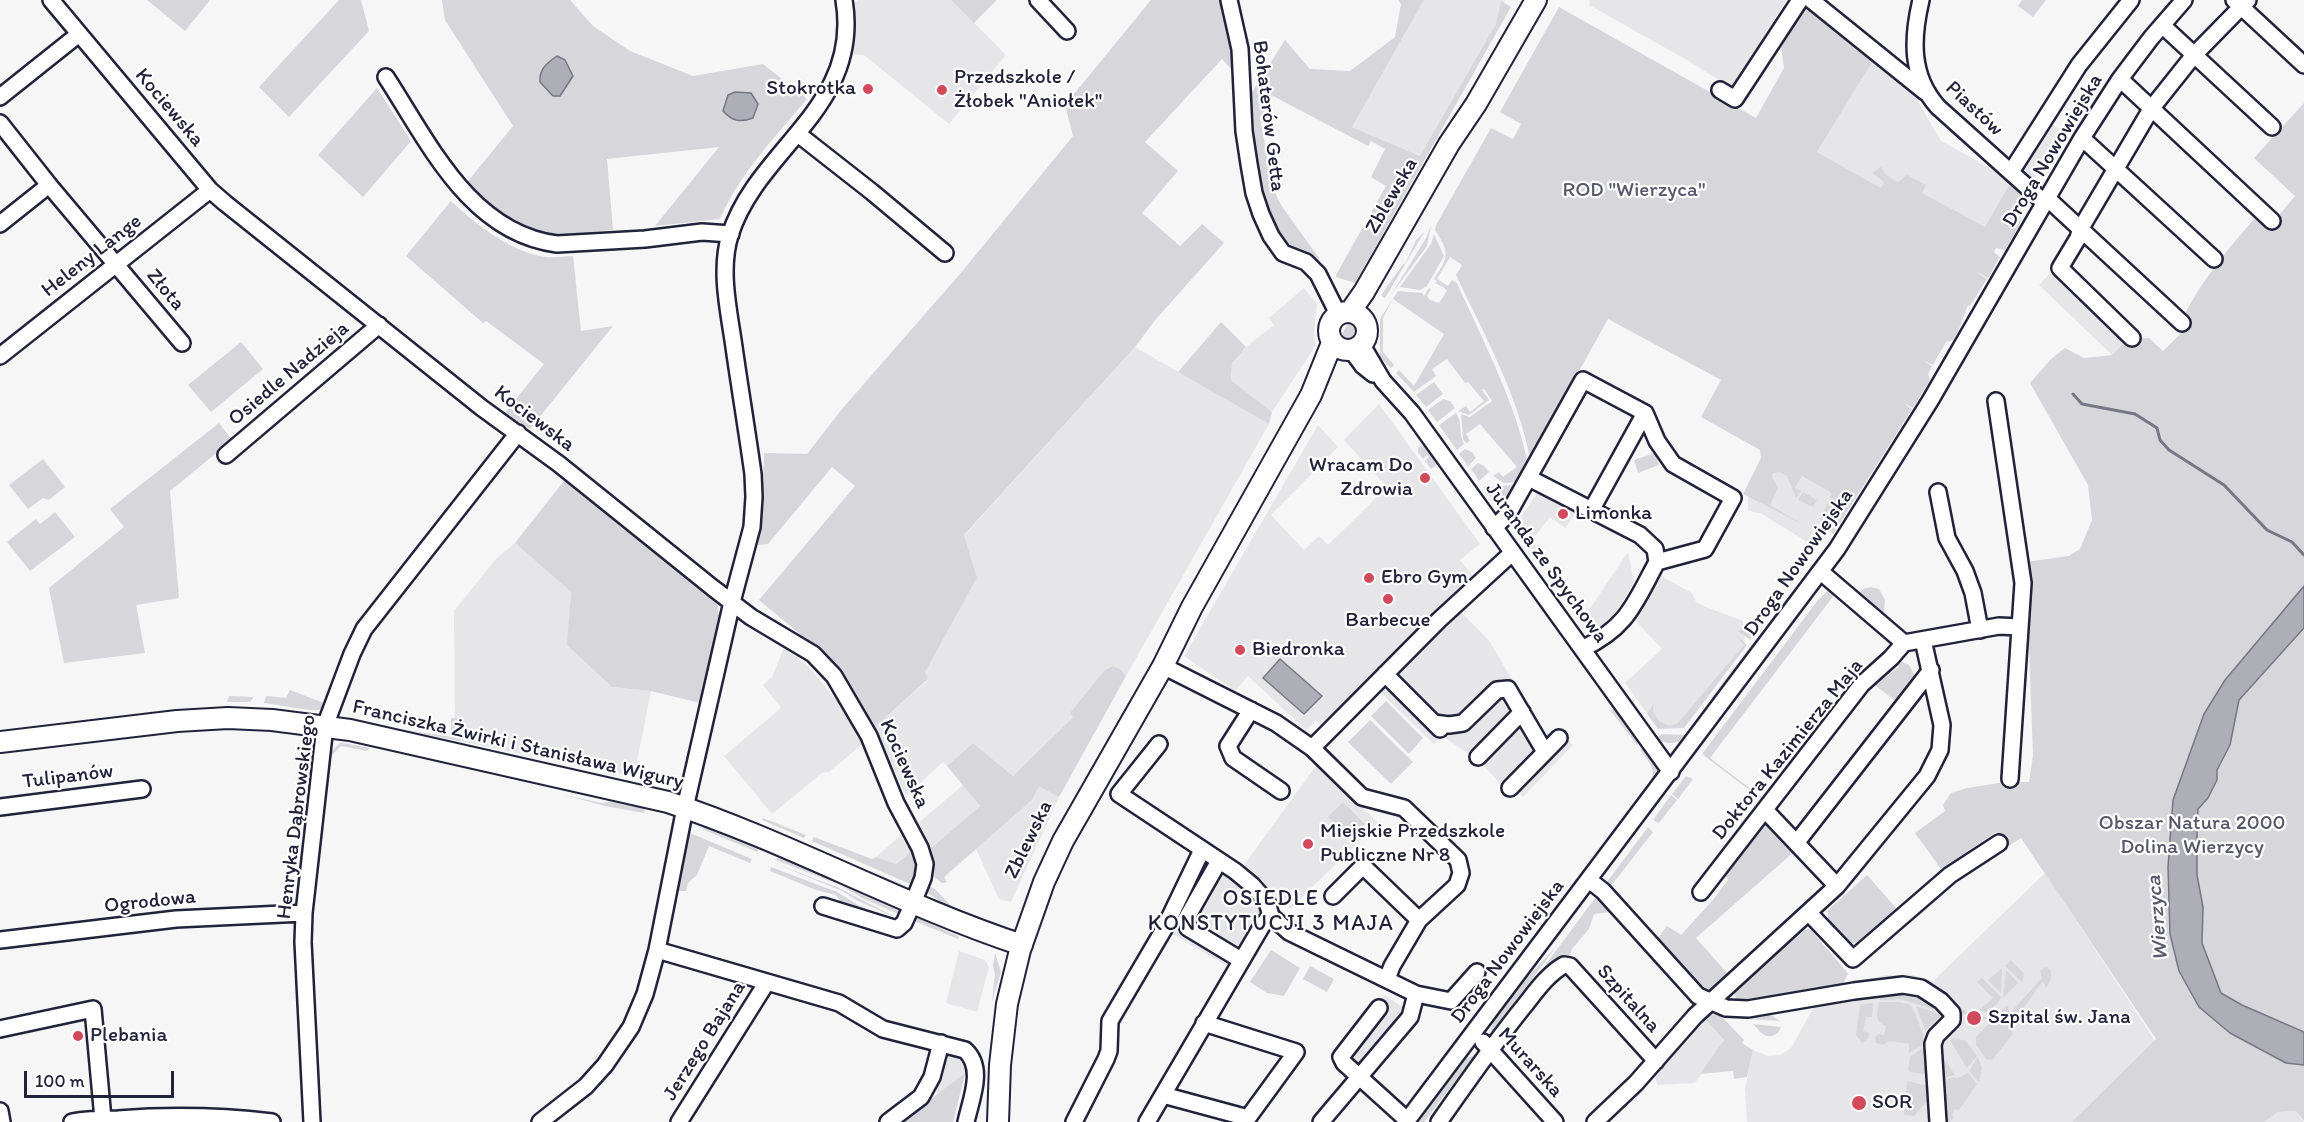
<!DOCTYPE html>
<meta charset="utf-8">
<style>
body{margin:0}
#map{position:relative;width:2304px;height:1122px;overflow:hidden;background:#f6f6f7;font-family:Itim,sans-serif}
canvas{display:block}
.scale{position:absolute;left:24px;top:1071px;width:150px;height:27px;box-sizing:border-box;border:3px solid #22223b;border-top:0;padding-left:8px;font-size:18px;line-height:21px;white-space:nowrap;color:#22223b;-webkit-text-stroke:4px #fff;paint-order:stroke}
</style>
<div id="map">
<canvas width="2304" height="1122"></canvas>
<div class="scale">100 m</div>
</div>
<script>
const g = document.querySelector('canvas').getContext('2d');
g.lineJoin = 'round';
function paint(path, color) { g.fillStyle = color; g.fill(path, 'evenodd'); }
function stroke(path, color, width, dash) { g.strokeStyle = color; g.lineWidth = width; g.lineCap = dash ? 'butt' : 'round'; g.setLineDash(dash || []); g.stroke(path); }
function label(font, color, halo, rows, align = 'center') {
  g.font = font + ' Itim,sans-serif'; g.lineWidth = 4.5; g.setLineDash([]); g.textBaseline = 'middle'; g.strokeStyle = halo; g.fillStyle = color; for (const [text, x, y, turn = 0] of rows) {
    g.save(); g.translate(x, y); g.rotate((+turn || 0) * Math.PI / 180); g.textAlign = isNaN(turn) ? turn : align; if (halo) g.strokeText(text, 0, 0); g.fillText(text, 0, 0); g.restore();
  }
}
paint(new Path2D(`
 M858 0H951L1006 55 949 124 864 55 851 54 854 36V4Z
 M1424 0H1505L1497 24 1420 156 1352 127Z
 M1590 0H1786L1733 89 1687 60 1589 5Z
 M1874 59 1914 95 1941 141 1998 172 2026 192 1986 248 1817 152Z
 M2048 122 2062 131 2034 181 2021 169Z
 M2055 268 2128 339 2112 355 2039 285Z
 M1304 288 1317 304 1314 331 1316 345 1272 412 1231 380 1232 365 1246 347 1274 325 1269 318Z
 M1135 347 1269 424 1126 676 1121 670 1013 776 973 743 947 766 943 762 906 796 875 727 928 680 924 672 977 578 964 536Z
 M1379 404 1480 544 1460 560 1476 580 1325 729 1316 721 1306 730 1248 676 1235 691 1184 656 1318 425 1338 447 1271 515 1304 550 1319 536 1328 545 1387 487 1344 440Z
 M1770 455 1845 498 1809 543 1760 513 1748 511V496Z
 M1539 491 1576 513 1565 528 1550 517 1531 541 1546 554 1539 564 1524 544 1526 542 1524 540 1520 538 1513 528Z
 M515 543 571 592 568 645 612 687 651 691 634 777 455 740 454 611 495 560Z
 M1628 552 1634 582 1608 626 1591 635 1581 622Z
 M1661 576 1692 593 1696 602 1706 607 1743 621 1745 646 1677 727 1658 728 1625 683 1662 649 1636 621Z
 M1460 611 1490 642 1544 735 1557 728 1573 745 1523 797 1515 789 1509 794 1481 762 1442 736 1434 744 1378 690Z
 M784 648 808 666 845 711 864 743 829 772 822 773 772 814 724 756 781 708 763 685 772 677Z
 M1318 763 1378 823 1290 909 1244 865Z
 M963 785 980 806 929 850 916 825Z
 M1039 785 1059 797 1011 902 999 899 976 849 1032 800Z
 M901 835 910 852 895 864 876 857Z
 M1214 863 1238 879 1265 911 1232 969 1173 934Z
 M2045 873 2208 1122H1747L1745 1089 1753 1050 1768 1056 1780 1055 1791 1048 1824 989 1886 975H1912L1933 981Z
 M959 951 985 960 989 967 977 1012 946 1003Z
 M1385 995 1405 1009 1346 1082 1343 1068 1333 1058Z
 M1704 1018 1724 1040 1695 1083 1657 1085 1655 1075Z
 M951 1053 966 1057 967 1066 965 1074 938 1094 933 1087 945 1054Z
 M2296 1111 2304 1122H2264L2278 1112Z`), '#e6e6e9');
paint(new Path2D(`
 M147 0H210L185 31Z
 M339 0H361L369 31 289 117 259 87Z
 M442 0H570L593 26 630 51 693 76 763 64 807 99C775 137 740 173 720 219L655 226 719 147 607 159 613 230 548 236 513 225 464 186 513 126 445 20Z
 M951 0H997L974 23Z
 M1151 0H1223L1239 78 1222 59 1145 142 1178 171 1142 213 1180 246 1202 224 1224 243 1156 319 1135 347 964 535 977 578 925 672 928 679 875 727 842 669 759 600 855 486 832 467 768 544 758 545 762 513 764 453 807 454 842 409 960 274 1073 136 1065 105Z
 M1398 0H1424L1352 127 1420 156 1496 24 1501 1 1511 7 1355 283 1336 277V275L1386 186 1371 177 1385 149 1371 141 1368 146 1273 96 1260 118 1273 188 1281 205 1319 258 1321 270 1287 252 1264 212 1245 103 1285 40 1310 69 1350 71 1395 37 1401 4Z
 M1805 0 1874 59 1817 152 1881 188 1884 182 1872 173 1881 167 1886 175 1898 182 1907 175 1926 185 1922 193 1985 227 2008 187 2013 184 2022 191 2020 224 2005 250 1996 248 1994 252 2000 257 1988 278 1974 270 1987 279 1970 306 1968 305 1959 329 1953 340 1946 342 1933 365 1924 361 1932 366 1928 374 1930 380 1913 408 1902 402 1912 409 1833 534 1820 519 1832 493 1802 476 1795 488 1801 491 1796 498 1787 476 1780 472 1773 473 1772 477 1778 488 1770 505 1804 525 1743 494 1761 458 1760 450 1701 417 1721 380 1608 319 1530 459C1519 397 1483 332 1456 275L1462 265 1450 257 1437 279 1448 286 1452 280 1457 283C1483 341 1515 401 1528 464L1518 482 1504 483 1493 476 1499 472 1503 477 1517 467 1480 424 1466 434 1470 441 1466 443 1463 439 1461 414 1470 417 1492 401 1484 389 1482 390 1489 400 1469 415 1458 411 1466 406 1470 412 1484 401 1468 382 1465 383 1447 359 1432 369 1436 376 1414 392 1396 373 1399 370 1414 386 1444 334 1393 299 1383 318V352L1394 365 1391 368 1380 357V319L1398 291 1422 293 1424 296 1429 288 1431 289 1427 296 1430 300 1439 303 1447 291 1443 287 1435 283 1437 281 1434 279C1449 256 1450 254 1435 230L1436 225 1491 128 1513 139 1521 124 1500 112 1559 7 1756 118 1784 68 1780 39Z
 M2022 0H2046L2033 17 2018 6Z
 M377 88 411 141 363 197 318 155Z
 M2304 103V1121L2296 1111 2278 1112 2264 1122H2072L2156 1039 2021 838 2007 847 1996 832 1941 869 1915 833 1945 811 1943 805 1951 793 1967 788 2005 782H2029L2033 756 2026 562 2069 556 2080 549 2092 520 2088 485 2030 383 2051 359 2065 348 2084 358 2112 355 2128 339 2149 338 2163 351 2181 333 2178 329C2195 288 2226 251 2256 217L2274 221 2295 196 2254 158Z
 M451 201C475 224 511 252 545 257 554 258 564 256 573 256L581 331 613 326 530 429 504 414 544 364 486 321 483 323 406 256Z
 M1431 225 1427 246 1391 295 1426 238Z
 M2039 227 1930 417 1831 570 1833 564Z
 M1425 231 1385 298 1381 295 1403 264H1405L1416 240Z
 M1434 234 1444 256 1427 286 1420 290 1400 287 1431 244Z
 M1221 322 1246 347 1232 364 1231 380 1272 412 1269 424 1178 372Z
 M1349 322 1355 325 1357 333 1355 338 1347 341 1340 337Z
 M241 342 263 369 211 412 188 385Z
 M1434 382 1443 394 1426 407 1416 395Z
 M1443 399 1450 401 1455 408 1437 422 1428 410Z
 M1456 413C1463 422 1458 434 1464 444L1457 450 1439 425Z
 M219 423 232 440 170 491 179 598 136 605 145 653 64 663 49 588 124 527 110 509Z
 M1422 445 1438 460 1437 465 1431 469 1425 461 1429 457 1427 455 1423 459 1418 452V448Z
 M1465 449 1472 452 1476 458 1468 466 1459 454Z
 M1655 453 1659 465 1638 473 1634 460Z
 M43 459 65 487 49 500 43 498 28 509 9 485Z
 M1478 463 1484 466 1489 472 1479 481 1471 469Z
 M567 477 667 558 717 603 719 615 700 703 651 691 612 687 567 645 571 592 515 543Z
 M1517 485 1508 500 1506 499 1504 502 1506 504 1501 510 1483 487Z
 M1803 492 1817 500 1813 507 1798 500Z
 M55 512 75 537 30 571 7 542 36 519 40 524Z
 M1871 587 1879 589 1885 600 1884 612H1875L1860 599 1859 593 1863 589Z
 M1795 588 1798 589 1774 624 1767 625Z
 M1831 588 1869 621 1867 622 1835 594 1710 758 1764 799 1765 802 1702 754 1818 600Z
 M1809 598 1811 599 1689 761 1687 759Z
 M1748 627 1756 631 1750 640 1738 631Z
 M1735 634 1747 645 1684 728 1658 729 1647 714 1654 703 1653 712 1659 721 1670 726 1678 723 1744 645Z
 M1759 635 1760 646 1713 700 1711 698Z
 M1900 661 1909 665 1917 679 1897 702 1872 683 1876 679 1879 682 1899 667 1896 663Z
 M1113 666 1121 670 1126 676 1059 797 1039 786 1032 800 944 877 947 882 942 883 933 876 931 860 934 859 929 850 980 806 947 766 973 743 1013 776 1073 717 1070 713 1105 670Z
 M290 690 324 703C323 707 323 709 318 710 315 712 273 704 264 703L266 696 286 698Z
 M229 696 254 697 250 702H227Z
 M1386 701 1423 738 1409 754 1371 716Z
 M1615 709 1619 711 1641 741 1637 745 1610 710Z
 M451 718 462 719 460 741 394 728 451 737Z
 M1370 720 1413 762 1391 784 1348 742Z
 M1661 734 1686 735C1677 745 1667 745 1656 739Z
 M340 743H343L369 748 367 751 341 746 331 756 329 764 330 753Z
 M1645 746C1654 759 1662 768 1655 784L1651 781C1657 768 1647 760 1640 750Z
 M1686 776 1693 779 1678 799 1672 794Z
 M564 795 602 803 617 801 645 808 644 813 605 806Z
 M1671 795 1677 800 1659 823 1653 820Z
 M1343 802 1365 824 1350 839 1328 817Z
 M763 818 806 835 804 838 762 820Z
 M1764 819 1795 851 1696 938 1728 974 1711 989H1703L1658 938 1667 926 1681 935 1712 901 1728 880 1724 873Z
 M704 822 760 846 757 852 702 829Z
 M1648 827 1653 832 1611 886 1639 918 1638 919 1607 882Z
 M690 833 752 859 750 863 709 846 697 875 688 883 686 891H677L688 835Z
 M814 837 872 859 876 857 896 864 910 852 907 847 911 844C917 859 919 869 912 885L812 841Z
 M780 853 846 886 900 910 901 915 862 898 842 886 776 860Z
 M774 863 839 888 901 920 856 900 842 891Z
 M771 867 837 892 858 905 896 921 843 906 836 895 816 890 770 871Z
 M871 871 913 889 905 893 870 872Z
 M1867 875 1897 909 1857 943H1846L1828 922V910Z
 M929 886 935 889 953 908 946 906 928 893Z
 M1595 898 1605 903 1612 912 1594 914 1589 929 1572 949 1569 957 1573 961 1570 963 1565 957 1493 1036Z
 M919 918 958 936 959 937 958 939 912 920Z
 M1810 929 1846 971 1848 974 1840 989 1757 1003 1756 1000 1739 1001 1736 999 1734 993 1740 987 1739 985 1789 940 1791 942 1805 930Z
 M1556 947 1491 1033C1489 1015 1542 962 1556 947Z
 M1271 950 1300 968 1284 996 1267 993 1250 982Z
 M995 953 1001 972 992 1001 995 975 993 966Z
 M2011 960 2024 974 2022 982 2005 966Z
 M1310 966 1334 979 1327 992 1303 979Z
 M2046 967 2051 971V979L2046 988 2043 981 2011 1025 2013 1034 1992 1060 1986 1059 1976 1045V1037L2007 1005 2010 1013 2042 978 2040 971Z
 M2002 968 2001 993 1988 980Z
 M2006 970 2018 983 2003 998Z
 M1982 978 2001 997 1999 1001 1988 1013 1979 1010 1993 998 1977 982Z
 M1887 992 1922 995 1944 1013 1901 999 1879 1000 1883 993Z
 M1879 1002H1900L1911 1005 1923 1033 1924 1044 1909 1053V1044L1889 1041 1883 1045 1876 1043 1875 1037 1878 1034 1884 1035 1886 1026C1874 1022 1877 1013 1879 1002Z
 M1873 1003 1872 1017H1866L1863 1031 1869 1033 1868 1039 1862 1043 1856 1035 1860 1005Z
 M1916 1006 1939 1014 1940 1017 1925 1030Z
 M1957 1008 1988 1018C1976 1024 1966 1018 1957 1008Z
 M1714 1014 1720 1015 1744 1040 1742 1043 1753 1050 1747 1077 1734 1079 1733 1071 1700 1074 1724 1040 1704 1018Z
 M1771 1015 1780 1021 1748 1019 1750 1016Z
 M1753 1024 1781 1027 1778 1033C1767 1041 1761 1033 1753 1024Z
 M1955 1038 1966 1041 1977 1056 1967 1068 1950 1040Z
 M1925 1046 1927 1072 1923 1074 1910 1072 1908 1070 1910 1057Z
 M1937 1048 1955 1075 1944 1078Z
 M1476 1054 1424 1122H1419L1466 1059Z
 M1978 1057 1982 1068 1979 1082 1969 1071Z
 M1968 1073 1977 1084 1959 1110 1955 1109 1952 1115 1954 1117 1950 1122H1945L1943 1081 1954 1077 1956 1079Z
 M965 1074 953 1122H900L960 1077Z
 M1907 1081 1928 1086V1100L1914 1116 1904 1115Z`), '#d7d7db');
const water = new Path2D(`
 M557 56 565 60 573 76 560 96H553L540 82C539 69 547 63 557 56Z
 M735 92 751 93 758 104 753 118C740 123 732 121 723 111L728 95Z
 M2304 586V628L2239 700 2230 745 2217 770V780L2208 798 2198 809 2197 835V875L2203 907 2202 943 2221 993 2242 1005 2304 1032V1065L2286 1063 2230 1033 2199 1007 2179 971 2170 934 2168 867 2173 800 2204 714 2225 680Z
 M1280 659 1322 696 1304 714 1263 678Z`);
paint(water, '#aeaeb7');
stroke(water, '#767685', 1.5);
stroke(new Path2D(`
 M2073 394 2082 404 2135 414 2157 428 2160 440 2169 450 2224 485 2267 530 2292 542 2304 555`), '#767685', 3);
const minor = new Path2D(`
 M51 0 210 190 225 203 482 408 559 464 713 588 751 617 813 654 834 676 869 736 896 803 920 848 925 864 923 878 913 903 904 923 897 929 823 906
 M1038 0 1067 31
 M1229 0 1240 49 1244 131 1249 164 1254 193 1261 214 1271 236 1283 253 1306 262 1318 274 1338 314
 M1811 0 1925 92
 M1921 0C1912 38 1910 76 1938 107L2045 203
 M2234 0 2304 65
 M2162 25 2272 127
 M386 77C429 143 470 233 557 244L645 239 702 232 731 234
 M2120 79 2272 221
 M1720 90 1735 99 1800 0
 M0 97 79 34
 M0 123 49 185 182 343
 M798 134 872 192 945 253
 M2082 138 2214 259
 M2011 172 2079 65 2131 0
 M2047 198 2182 323
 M0 224 49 185
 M2132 338 2060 268 2078 238 2081 228 2151 109 2194 55 2248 0
 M1362 345 1383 381 1412 413 1671 772
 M1352 351 1363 366 1373 374
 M0 356 210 190
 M1996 401 2023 583 2010 779
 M226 455 379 325
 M1529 478 1640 535 1655 549 1657 562
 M1938 492 1947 538 1965 571 1973 593 1980 630
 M1592 509 1645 413
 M1494 528 1508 514 1583 380 1645 413 1657 441 1673 464 1733 498 1705 549 1657 562C1634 604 1628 627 1582 649
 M1821 572 1904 643
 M1163 666 1276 723 1312 748
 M1385 674 1440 729
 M1251 710 1228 746 1233 758 1281 791
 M1434 723 1449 725 1463 723 1497 690 1508 689 1545 752
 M1159 744 1119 794 1235 871 1252 885 1267 902 1271 916 1289 932 1416 994 1410 1017 1321 1122
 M1478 757 1522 712
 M1510 788 1559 738
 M0 807 142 789
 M1765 810 1837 886
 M1797 842 1931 670
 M1219 861 1186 919 1188 928 1241 960
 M1589 880 1603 891 1698 996 1726 1008 1748 1009 1854 991 1903 985 1921 988 1941 1001 1952 1013V1020L1936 1036 1933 1044 1938 1122
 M1701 892 1862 684 1891 658 1904 643 1999 626 2019 627
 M1333 896 1363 866 1419 920
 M1809 913 1853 959 1950 875 1999 843
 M0 940 176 919 304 913
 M657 950 839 1003 883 1029 965 1050C985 1068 971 1099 966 1122
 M1387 979 1392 966 1419 920 1457 885 1461 873 1458 860 1404 808 1362 797 1312 748 1439 620 1512 553
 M1416 994 1451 1001 1477 972
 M1379 1008 1341 1057 1344 1063 1407 1120
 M1204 1023 1296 1052 1245 1122
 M0 1029 93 1009 103 1119
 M1483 1042 1555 1122
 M1163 1095 1248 1118
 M0 1111 2 1122
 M72 1122C87 1119 103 1119 118 1119 170 1115 221 1116 272 1122
 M312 1122 303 942 304 913 325 726 352 654 364 629 518 433
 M540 1122 586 1086 605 1065 631 1027 645 994 657 950 685 808 732 602 752 527 754 497 753 474C747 431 740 389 734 347 729 311 719 271 730 235 758 147 862 108 844 0
 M679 1122 767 982
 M888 1122 921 1097 932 1077 941 1043
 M1074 1122 1106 1059 1109 1051 1110 1021 1164 929 1202 850
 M1147 1122 1263 924 1271 916
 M1406 1122 1837 549 1930 401 2082 138 2120 79 2151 38 2184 0
 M1439 1122C1467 1082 1494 1043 1525 1005 1536 991 1548 974 1564 965L1570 966 1656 1061
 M1595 1122 1636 1083 1695 1016 1837 886 1927 776 1940 750 1942 725 1923 640`);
const major = new Path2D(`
 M1329 331a19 19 0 1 1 38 0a19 19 0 1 1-38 0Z
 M1350 312 1364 292 1449 144 1476 104 1536 0
 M0 742 177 721 228 718 272 720 350 730 668 802C789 842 901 905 1022 945
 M998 1122 1000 1065 1007 1004 1020 950 1044 882 1063 841 1163 666 1192 607 1311 395 1332 343`);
stroke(minor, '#22223b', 20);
stroke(major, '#22223b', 24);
stroke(minor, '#fff', 15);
stroke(major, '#fff', 20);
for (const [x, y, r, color] of [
 [868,89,6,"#d1495b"],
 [942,90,6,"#d1495b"],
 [1425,478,6,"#d1495b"],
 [1563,514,6,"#d1495b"],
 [1369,578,6,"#d1495b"],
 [1388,599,6,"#d1495b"],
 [1240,650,6,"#d1495b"],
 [1308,844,6,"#d1495b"],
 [1974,1018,8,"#d1495b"],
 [78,1036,6,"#d1495b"],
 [1859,1103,8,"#d1495b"]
]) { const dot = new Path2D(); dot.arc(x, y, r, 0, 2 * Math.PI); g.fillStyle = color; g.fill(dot); stroke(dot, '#fff', 2); }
label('21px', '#22223b', '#fff', [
 ["Przedszkole /",954,78],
 ["Żłobek \"Aniołek\"",954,102],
 ["Stokrotka",856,89,"right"],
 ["Wracam Do",1413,466,"right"],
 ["Zdrowia",1413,490,"right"],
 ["Limonka",1575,514],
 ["Ebro Gym",1381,578],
 ["Barbecue",1388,621,"center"],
 ["Biedronka",1252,650],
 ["Miejskie Przedszkole",1320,832],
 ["Publiczne Nr 8",1320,856],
 ["Szpital św. Jana",1988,1018],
 ["Plebania",90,1036],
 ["SOR",1872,1103]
], 'left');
label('21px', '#22223b', '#fff', [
 ["Kociewska",169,108,50],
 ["Piastów",1974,109,43],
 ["Bohaterów Getta",1268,116,83],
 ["Droga Nowowiejska",2053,151,-59],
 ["Zblewska",1392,196,-60],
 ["Heleny Lange",92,256,-38],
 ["Złota",165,290,50],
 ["Osiedle Nadzieja",289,374,-40],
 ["Kociewska",534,419,37],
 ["Juranda ze Spychowa",1546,563,54],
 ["Droga Nowowiejska",1799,563,-55],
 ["Franciszka Żwirki i Stanisława Wigury",518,745,13],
 ["Doktora Kazimierza Maja",1788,750,-51],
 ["Kociewska",904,764,66],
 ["Tulipanów",68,777,-7],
 ["Henryka Dąbrowskiego",297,817,-83],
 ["Zblewska",1029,840,-64],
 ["Ogrodowa",150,902,-6],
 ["Droga Nowowiejska",1508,952,-53],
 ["Szpitalna",1628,999,48],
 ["Jerzego Bajana",705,1041,-58],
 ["Murarska",1530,1063,48]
]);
label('21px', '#58586b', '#fff', [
 ["ROD \"Wierzyca\"",1634,191],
 ["Obszar Natura 2000",2192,824],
 ["Dolina Wierzycy",2192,848]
]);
g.letterSpacing = '1.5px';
label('22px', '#22223b', '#fff', [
 ["OSIEDLE",1271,899],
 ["KONSTYTUCJI 3 MAJA",1271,924]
]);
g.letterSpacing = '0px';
label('italic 22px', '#5a5a6d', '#fff', [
 ["Wierzyca",2158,918,-95]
]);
</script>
